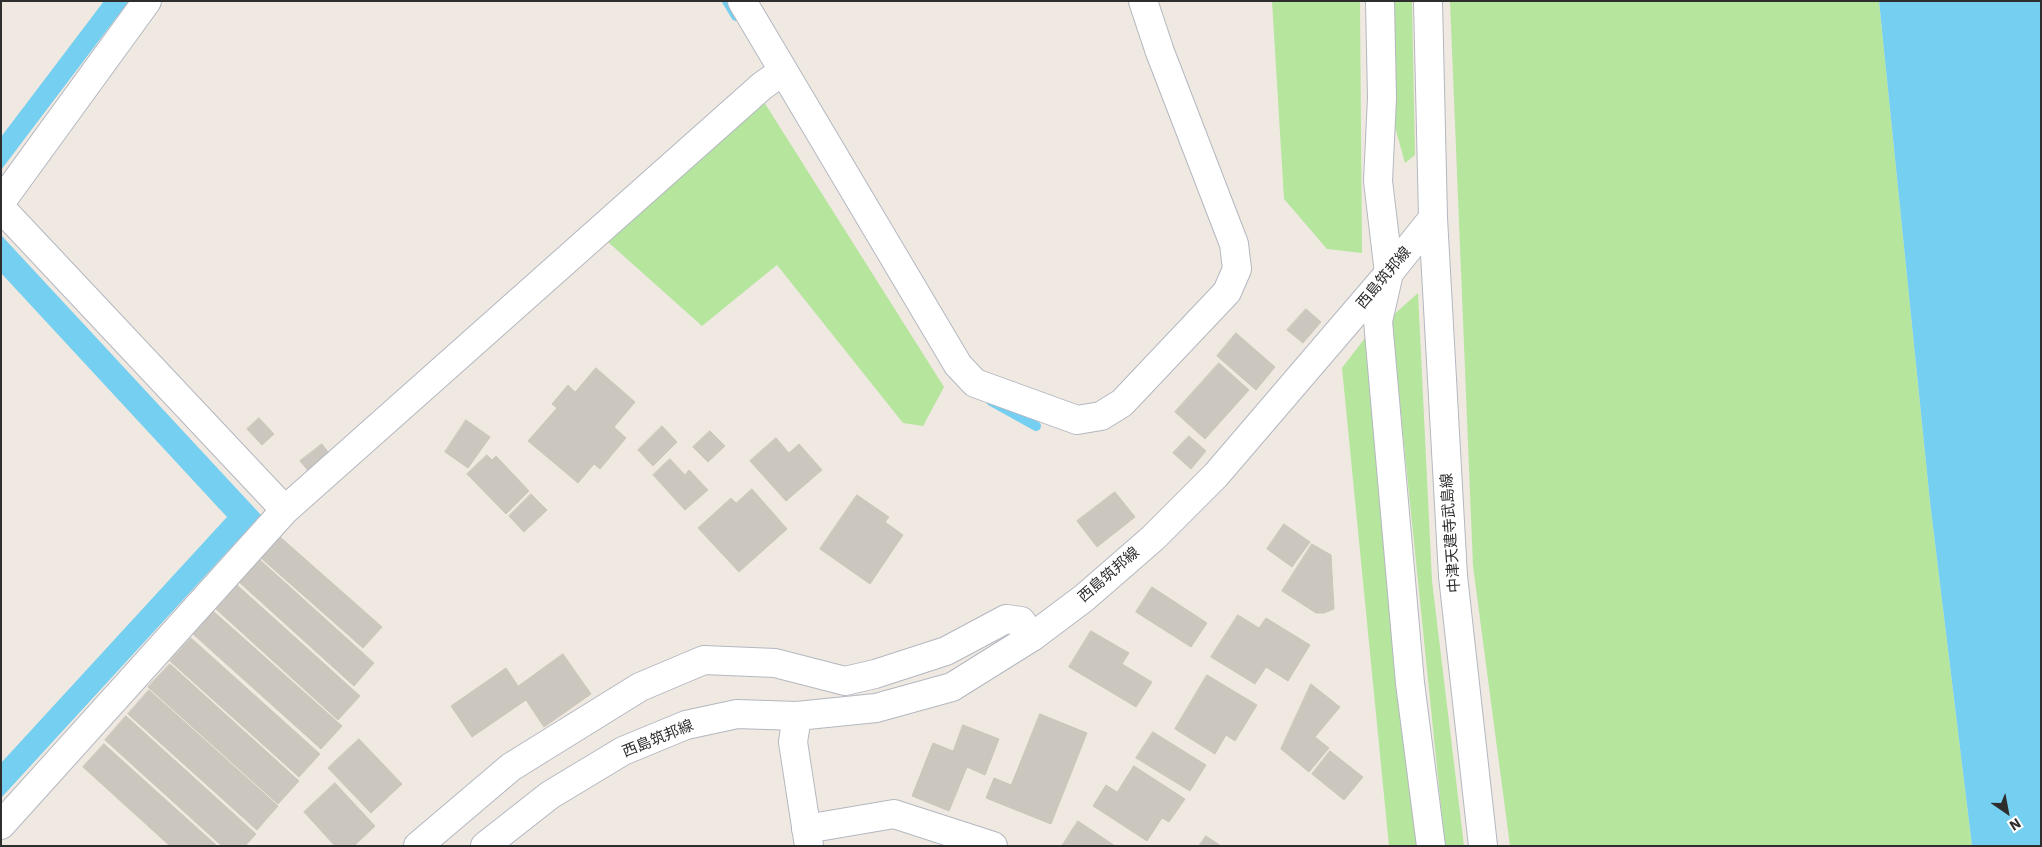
<!DOCTYPE html>
<meta charset="utf-8">
<style>
body{margin:0}
#map{position:relative;width:2042px;height:847px;overflow:hidden;background:#efe9e1;font-family:"IBM Plex Sans",sans-serif}
canvas{display:block}
.frame{position:absolute;inset:0;border:2px solid #2e2e2e;pointer-events:none}
.north{position:absolute;left:1982px;top:787px;width:50px;height:50px;-webkit-text-stroke:4px #fff;paint-order:stroke;rotate:147deg;font-size:14px;font-weight:700;line-height:20px;text-align:center;color:#2e2e2e}
.north::after{content:'';display:block;margin:auto;width:18px;height:22px;background:#2e2e2e;clip-path:polygon(50% 0,100% 100%,50% 72%,0 100%)}
</style>
<div id="map">
<canvas width="2042" height="847"></canvas>
<div class="frame"></div>
<div class="north">N</div>
</div>
<script>
const g = document.querySelector('canvas').getContext('2d');
g.lineJoin = 'round';
function paint(path, color) { g.fillStyle = color; g.fill(path, 'evenodd'); }
function stroke(path, color, width, dash) { g.strokeStyle = color; g.lineWidth = width; g.lineCap = dash ? 'butt' : 'round'; g.setLineDash(dash || []); g.stroke(path); }
function label(font, color, halo, rows, align = 'center') {
  g.font = font + ' "IBM Plex Sans","Noto Sans JP",sans-serif'; g.lineWidth = 4; g.setLineDash([]); g.textBaseline = 'middle'; g.strokeStyle = halo; g.fillStyle = color; for (const [text, x, y, turn = 0] of rows) {
    g.save(); g.translate(x, y); g.rotate((+turn || 0) * Math.PI / 180); g.textAlign = isNaN(turn) ? turn : align; if (halo) g.strokeText(text, 0, 0); g.fillText(text, 0, 0); g.restore();
  }
}
paint(new Path2D(`
 M1272 1H1360L1362 253 1327 249 1284 199Z
 M1388 1H1412L1415 155 1405 163 1390 109Z
 M1450 1H1879L1930 502 1972 846H1510L1473 566Z
 M764 102 944 387 923 426 903 423 777 265 702 326 608 242Z
 M1418 293 1432 581 1464 846H1445L1391 317Z
 M1368 334 1418 846H1389L1342 368Z`), '#b6e59e');
paint(new Path2D(`
 M104 1H129L1 170V137Z
 M1879 1H2041V846H1972L1930 502Z
 M1 235 261 515 1 798V763L227 517 1 273Z`), '#75cff0');
stroke(new Path2D(`
 M727 1 736 16
 M991 401 1036 426`), '#75cff0', 10);
const building = new Path2D(`
 M1306 309 1321 322 1303 343 1287 330Z
 M1236 333 1275 367 1256 390 1217 356Z
 M1219 363 1249 390 1205 439 1175 412Z
 M596 368 635 402 614 427 626 438 600 469 594 464 578 483 528 441 557 408 552 404 568 385 575 392Z
 M259 418 274 434 262 445 247 429Z
 M466 420 490 437 468 468 445 452Z
 M662 426 677 442 653 466 638 450Z
 M710 431 725 446 708 462 693 447Z
 M1189 436 1206 451 1191 469 1173 453Z
 M776 438 789 453 799 444 822 470 786 501 750 461Z
 M322 444 332 457 310 473 300 461Z
 M487 455 492 460 496 456 529 491 506 514 467 474Z
 M670 459 685 475 689 470 708 490 685 510 653 475Z
 M752 489 787 529 739 572 698 528 731 498 736 503Z
 M1115 492 1135 517 1097 547 1077 521Z
 M531 494 547 510 524 532 509 516Z
 M857 495 889 517 885 522 903 535 870 584 820 549Z
 M1284 524 1310 542 1292 567 1267 549Z
 M279 536 382 627 363 648 261 558Z
 M1312 544 1331 555 1334 609 1324 613H1316L1282 591Z
 M260 560 374 663 354 686 239 582Z
 M237 585 360 696 338 720 216 609Z
 M1152 587 1207 623 1191 647 1136 612Z
 M213 611 342 726 321 749 193 634Z
 M1238 615 1259 628 1266 618 1310 645 1288 681 1266 667 1255 684 1211 657Z
 M1091 631 1129 653 1122 664 1152 682 1136 707 1069 667Z
 M191 638 320 754 299 777 170 661Z
 M563 654 591 694 544 727 526 700 472 737 451 706 506 668 518 686Z
 M170 664 299 781 278 804 148 687Z
 M1207 675 1257 705 1235 741 1226 735 1215 754 1175 729Z
 M1311 684 1340 707 1315 737 1329 748 1309 772 1281 749Z
 M149 690 278 806 257 830 128 714Z
 M1040 714 1087 733 1051 824 986 798 994 778 1011 785Z
 M126 716 256 834 245 846H222L105 740Z
 M963 725 999 739 985 775 967 767 949 811 912 796 933 743 953 751Z
 M1153 732 1206 765 1190 791 1136 758Z
 M359 739 402 784 371 813 328 768Z
 M104 744 217 846H170L83 767Z
 M1330 751 1363 777 1344 800 1312 774Z
 M1134 766 1185 799 1169 822 1162 818 1147 841 1093 806 1106 785 1117 792Z
 M335 783 375 826 354 846H335L304 812Z
 M1078 821 1115 846H1062Z
 M1206 836 1221 846H1199Z`);
paint(building, '#cbc7bf');
stroke(building, '#cbc5ba', 1);
const minor = new Path2D(`
 M742 1 958 365 975 383 1077 420 1101 416 1122 403 1227 292 1237 269 1234 244 1160 52 1143 1
 M1380 1 1382 98 1378 181 1389 273 1378 321 1410 683 1431 846
 M1 202 147 1
 M1 208 285 510
 M797 716 793 742 809 846
 M1 825 285 510 762 86 783 71
 M806 829 894 814 993 846
 M418 846 511 767 640 687 704 660 775 663 845 681 875 674 946 651 1006 619 1021 621 1032 637`);
const secondary = new Path2D(`
 M1428 1 1433 218 1453 576 1483 846
 M485 846 550 795 623 751 686 725 737 714 797 716 876 708 952 687 1032 637 1084 598 1153 538 1216 475 1389 273 1433 218`);
stroke(minor, '#b4b7c1', 30);
stroke(secondary, '#b4b7c1', 30);
stroke(minor, '#fff', 28);
stroke(secondary, '#fff', 28);
label('15px', '#2e2e2e', '#fff', [
 ["西島筑邦線",1384,278,-50],
 ["中津天建寺武島線",1451,533,-94],
 ["西島筑邦線",1109,575,-41],
 ["西島筑邦線",658,739,-22]
]);
</script>
